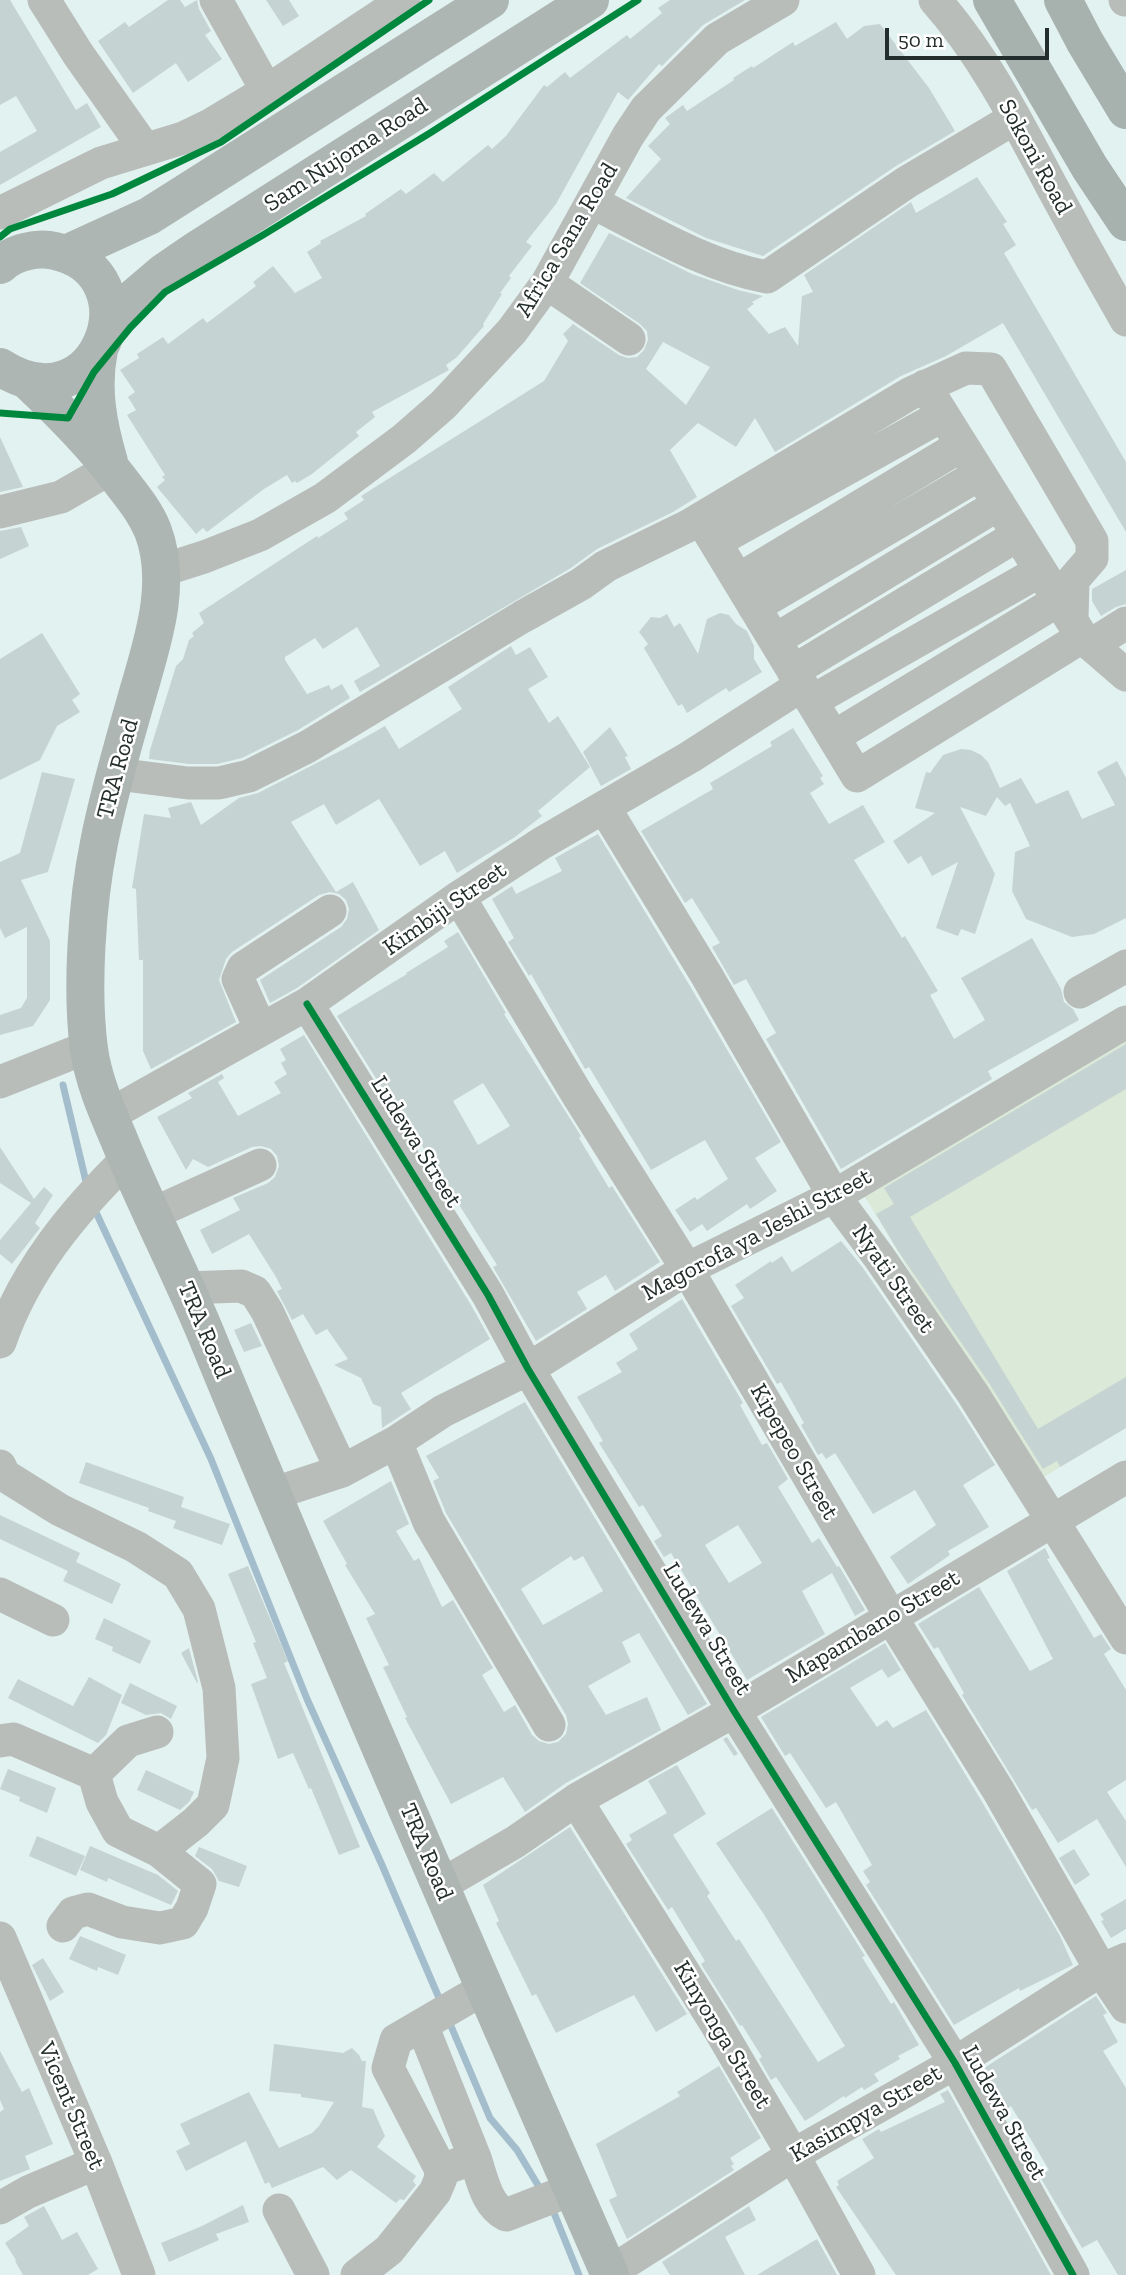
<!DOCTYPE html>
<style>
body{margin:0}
#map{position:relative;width:1126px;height:2275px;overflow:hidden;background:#e2f2f0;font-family:"Zilla Slab",serif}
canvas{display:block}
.scale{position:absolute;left:885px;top:28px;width:164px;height:32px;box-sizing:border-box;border:4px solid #232e2c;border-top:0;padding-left:9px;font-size:21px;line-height:24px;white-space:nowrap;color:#232e2c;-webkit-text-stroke:5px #fff;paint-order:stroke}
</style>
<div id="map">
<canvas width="1126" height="2275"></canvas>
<div class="scale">50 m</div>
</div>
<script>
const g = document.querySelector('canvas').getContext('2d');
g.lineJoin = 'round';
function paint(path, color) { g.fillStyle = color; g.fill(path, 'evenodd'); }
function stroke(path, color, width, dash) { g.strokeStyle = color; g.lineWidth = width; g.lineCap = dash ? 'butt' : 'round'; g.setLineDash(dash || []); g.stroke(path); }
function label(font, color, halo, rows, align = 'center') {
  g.font = font + ' "Zilla Slab",serif'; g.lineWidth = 5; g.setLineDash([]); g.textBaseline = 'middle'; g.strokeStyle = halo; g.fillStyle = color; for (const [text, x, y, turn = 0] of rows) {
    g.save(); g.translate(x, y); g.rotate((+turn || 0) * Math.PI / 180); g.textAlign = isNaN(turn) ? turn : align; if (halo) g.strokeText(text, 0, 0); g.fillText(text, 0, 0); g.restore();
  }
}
paint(new Path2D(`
 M1126 1037V1428L1037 1481 863 1194Z`), '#dbe9d8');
stroke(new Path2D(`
 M63 1085 87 1186
 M94 1208 211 1459 307 1699 382 1865 442 2005
 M448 2019 490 2118 517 2150 542 2192
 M552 2208 579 2275`), '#a4bdcc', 7);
paint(new Path2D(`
 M0 0H10L76 110 87 103 101 127 0 185V152L37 131 16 96 0 105Z
 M168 0H180L185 7 197 0 199 9 211 31 205 35 222 59 188 82 176 63 133 93 98 41 125 22 129 27Z
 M266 0H289L299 16 283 26Z
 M670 0H745L703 25 662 66 659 64 628 100 618 92 556 204 526 242 532 246 509 276 511 278 500 293 502 294 483 324 484 326 457 357 446 365 449 370 372 412 375 417 356 432 359 436 312 474 297 483 295 481 292 483 287 475 264 489 207 532 203 528 196 534 157 487 165 480 162 477 165 475 127 415 136 410 128 397 135 392 120 370 139 358 137 354 163 337 168 344 203 318 207 323 256 286 253 282 273 266 295 293 322 278 307 252 321 243 320 241 366 216 365 214 401 189 406 194 434 173 443 182 488 145 492 149 506 136 544 85 547 87 565 72 570 78 627 35 630 39 662 13 658 8Z
 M836 22 847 39 864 26 880 24 929 88 955 131 896 166 763 256 706 238 626 198 661 159 648 146 670 124 665 118 683 105 687 111 734 80 733 78 752 66 753 68 793 42 795 46Z
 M977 177 1007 222 1003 224 1016 245 1004 253 1126 462V532L1003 323 946 356 901 376 775 452 755 418 736 447 698 423 670 450 697 497 673 512 597 549 571 568 360 692 354 681 380 666 357 627 323 649 315 638 285 657V660L307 694 329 685 331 690 342 684 350 698 298 730 242 758 217 764H189L149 759 150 750 176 666 183 659 189 640 194 636 192 633 204 623 199 613 317 536 318 538 348 519 344 513 364 500 361 496 544 381 568 341 563 334 573 324 619 355 628 358 637 357 644 350 648 340 647 331 640 324 580 283 609 233 692 274 738 290 763 296 752 302 754 304 747 309 769 334 785 327 798 346 802 296 813 292 804 275 911 202 916 213ZM663 342 710 367 686 405 646 369Z
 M0 437 23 487 0 492Z
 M21 527 29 546 0 559V531Z
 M1126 570V604L1116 607 1101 616 1092 601V589Z
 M720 613 729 615 736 624 747 631 754 646V659L762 672 729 692 726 688 687 713 682 704 678 706 644 648 648 644 639 632 651 617 660 618 667 614 674 627 680 623 698 654 707 619Z
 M42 633 80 694 72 700 80 712 57 726 40 760 0 780V659Z
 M511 646 516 655 530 647 548 677 528 689 549 723 558 716 590 767 538 811 542 816 515 837 457 873 445 851 420 866 379 799 336 825 324 804 291 822 336 892 353 882 379 930 297 988 270 1003 260 980 341 927 347 919 349 909 346 900 339 894 330 892 319 895 232 952 226 959 219 980 236 1022 151 1069 143 1051V960H139L136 889 132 888 144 814 171 818 168 808 191 802 201 825 239 798 258 793 348 747 385 726 399 749 462 709 448 687Z
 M610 727 628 756 625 757 631 769 601 786 583 752Z
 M793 728 823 776 820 778 824 784 810 793 829 824 863 805 885 842 854 860 902 938 905 936 938 991 930 995 954 1039 985 1020 961 978 1032 938 1061 989 1064 1002 1073 1009 1079 1020 988 1071 992 1079 841 1169 766 1039 776 1033 746 979 734 985 712 947 720 943 692 898 685 903 641 831 713 789 710 783 772 746 770 742Z
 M961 749 971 750 981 755 988 762 1000 788 1021 778 1036 804 1068 790 1082 819 1115 805 1097 772 1117 761 1126 778V918L1094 934 1072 937 1026 919 1012 891 1015 852 1030 846 1010 803 1005 806 997 797 986 816 960 807 995 874 975 934 961 929 958 936 936 928 958 862 932 876 921 856 908 864 893 841 935 813 915 808 926 772 930 773 943 755Z
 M42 772 75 779 48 872 21 880 50 941V1000L33 1026 0 1035V1015L21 1008 27 998V927L5 938 0 928V862L20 853Z
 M598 834 690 986 781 1142 755 1158 777 1191 750 1209 747 1204 707 1231 702 1224 690 1232 675 1210 695 1197 697 1200 728 1179 705 1140 651 1170 589 1067 585 1069 531 974 529 976 508 942 514 938 492 899 512 886 516 894 562 871 555 858Z
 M458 932 506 1013 504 1014 581 1136 579 1138 609 1188 612 1186 660 1262 615 1291 606 1275 577 1292 587 1309 536 1341 493 1267 497 1265 412 1130 409 1131 337 1016 407 974 406 973 448 947 444 941ZM483 1083 510 1126 478 1145 453 1101Z
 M304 1035 471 1305 490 1339 401 1393 411 1409 382 1428 381 1407 373 1404 361 1378 334 1365 348 1359 327 1329 316 1335 303 1314 292 1320 277 1291 282 1289 276 1277 249 1234 212 1254 200 1230 240 1210 233 1198 268 1183 275 1177 279 1166 277 1156 271 1149 261 1146 252 1147 208 1167 193 1159 186 1170 157 1117 192 1098 188 1093 222 1074 224 1078 218 1082 238 1116 281 1093 274 1082 287 1074 281 1063 286 1060 280 1049Z
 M1126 1044V1089L910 1217 1038 1429 1126 1377V1428L1060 1467 1057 1461 1043 1469 989 1383 898 1251 876 1214 894 1204 884 1188Z
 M0 1147 34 1199 44 1187 53 1195 35 1223 40 1228 12 1264 0 1254V1240L31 1203 0 1183Z
 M841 1241 863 1268 957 1405 995 1465 963 1485 989 1527 948 1551 950 1555 908 1584 890 1557 936 1525 915 1490 873 1514 835 1453 826 1459 822 1453 818 1455 801 1425 804 1423 781 1382 777 1384 731 1306 744 1298 735 1285 771 1261 772 1263 782 1256 792 1272Z
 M682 1299 743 1403 740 1405 762 1445 767 1443 788 1479 778 1487 812 1543 819 1538 837 1567 839 1566 865 1610 855 1616 832 1573 802 1591 825 1634 747 1680 671 1553 664 1557 654 1541 662 1536 643 1505 639 1507 599 1443 603 1441 577 1397 622 1372 616 1363 638 1349 629 1334ZM738 1525 762 1563 729 1583 705 1545Z
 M251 1323 262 1346 244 1352 234 1330Z
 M525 1402 707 1704 688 1715 639 1633 622 1642 631 1662 588 1686 606 1715 647 1697 661 1730 566 1783 525 1812 503 1777 451 1804 405 1718 407 1717 383 1667 389 1665 366 1618 375 1614 345 1565 347 1564 323 1521 391 1481 409 1524 396 1531 414 1561 419 1558 442 1607 453 1600 493 1668 482 1675 504 1712 515 1705 532 1735 539 1741 549 1744 558 1742 566 1734 568 1724 566 1715 446 1513 433 1481 439 1478 426 1456ZM571 1556 574 1561 583 1556 603 1591 543 1625 521 1589Z
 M86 1462 184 1497 181 1507 230 1524 222 1545 173 1528 176 1521 148 1511 149 1508 79 1483Z
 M0 1515 80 1553 76 1562 121 1584 112 1604 63 1581 68 1571 0 1539Z
 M1045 1548 1050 1558 1047 1559 1094 1638 1101 1634 1111 1649 1104 1654 1126 1690V1780L1107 1792 1126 1821V1867L1097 1819 1058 1843 1036 1808 1032 1810 962 1695 964 1693 938 1647 934 1649 918 1624 979 1587 1030 1671 1053 1659 1007 1571Z
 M248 1566 288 1661 284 1663 360 1847 339 1855 311 1788 309 1789 293 1753 278 1759 251 1684 267 1678 253 1643 256 1642 228 1574Z
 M104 1618 151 1641 140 1664 112 1651 113 1647 95 1639Z
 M885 1643 901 1670 888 1678 882 1669 850 1688 877 1727 887 1720 893 1728 926 1710 981 1800 1060 1936 1073 1965 1020 1991 1019 1988 954 2025 866 1885 870 1882 863 1871 872 1865 836 1802 826 1808 790 1753 785 1756 761 1717Z
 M189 1648 198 1682 197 1683 181 1653Z
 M89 1677 122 1695 106 1735 98 1743 8 1698 18 1679 73 1706Z
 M130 1683 177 1706 171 1719 161 1713 146 1715 121 1703Z
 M727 1737 738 1754 734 1756 723 1739Z
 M677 1765 706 1814 673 1835 710 1893 707 1896 736 1941 739 1939 818 2062 845 2046 763 1913 716 1843 772 1808 865 1956 862 1957 891 2004 894 2002 919 2045 898 2056 900 2059 874 2074 879 2081 864 2090 862 2087 845 2098 844 2096 805 2121 776 2077 771 2080 759 2059 762 2057 742 2025 740 2026 701 1964 705 1961 672 1907 668 1910 626 1844 632 1840 629 1835 667 1813 648 1781Z
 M8 1769 56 1788 47 1813 19 1801 20 1797 0 1789Z
 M146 1770 194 1792 189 1802 180 1810 137 1790Z
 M570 1827 687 2014 656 2032 634 1995 556 2033 536 1994 532 1996 496 1923 499 1921 483 1885Z
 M37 1836 85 1856 76 1876 29 1856Z
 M90 1846 158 1875 178 1891 171 1905 108 1878 107 1882 80 1870Z
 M199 1847 247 1866 239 1887 219 1881 212 1869 195 1856Z
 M1074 1849 1090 1875 1075 1885 1059 1858Z
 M1126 1899V1929L1111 1938 1101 1921 1104 1920 1100 1914Z
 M80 1936 126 1955 118 1975 98 1967 97 1971 69 1959Z
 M43 1958 64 1992 50 2001 32 1965Z
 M1096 1996 1107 2013 1103 2015 1118 2042 1103 2051 1126 2088V2275H1118L1097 2240 1082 2248 1039 2175 1049 2170 1011 2106 1007 2109 1002 2101 999 2103 981 2070Z
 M274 2044 343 2053 352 2048 359 2055 362 2061H366L362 2107 373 2109 385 2136 377 2147 416 2176 413 2181 416 2185 404 2200 400 2199 396 2203 351 2170 337 2180 323 2167 272 2188 269 2182 265 2184 246 2141 186 2171 176 2151 190 2144 180 2124 249 2092 279 2148 312 2133 319 2126 334 2102 301 2097V2094L269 2091Z
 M0 2051 22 2092 29 2088 53 2144 25 2156 30 2169 0 2181V2112L4 2109 0 2100Z
 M719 2066 761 2138 730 2158 734 2164 731 2166 734 2170 627 2239 609 2200 617 2196 596 2144 680 2096 677 2092Z
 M948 2090 975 2139 1051 2275H896L836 2187 839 2185 837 2181 874 2158 862 2139 879 2129 881 2132 945 2102 940 2094Z
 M243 2205 249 2222 216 2234 219 2240 169 2262 161 2243 202 2226Z
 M44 2206 62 2240 77 2232 98 2269 88 2275H23L15 2261 16 2260 5 2243 29 2226 24 2217Z
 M749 2206 756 2220 725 2237 745 2275H670L662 2262Z
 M817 2239 837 2275H757Z`), '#c6d3d3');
stroke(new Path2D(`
 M44 0 78 54 145 149
 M216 0 267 91
 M935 0C983 54 1017 121 1051 185 1075 230 1100 275 1126 320
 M1125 0H1126
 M592 202C649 231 704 265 767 277L907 182 1015 118
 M0 213 101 163 183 138 212 124 267 91 404 0
 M547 283 629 339
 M925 386 1082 637 1126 675
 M0 512 61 497 111 468
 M701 519 857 776 1082 637
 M715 542 943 415
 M160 571 204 557 260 535 325 498 404 439 443 405 512 331 547 283 628 136 646 109 717 39 783 0
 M738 580 962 445
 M754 607 980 474
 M775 640 999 504
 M1091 645 1126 623
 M793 671 1018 535
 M812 701 1040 571
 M835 736 1059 600
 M116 774 188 783H219L249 776 307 747 522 617 581 584 606 566 690 525 911 393 966 368 991 369 1092 541V558L1073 580 1072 619
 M604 807 707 976 834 1196 879 1257 973 1394 1126 1638
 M459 897 577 1094 687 1269 891 1617 998 1790 1101 1970 1126 2007
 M1080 992 1126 966
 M307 1004 488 1295 528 1369 734 1711 955 2063 1073 2275
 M261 1030 238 979 243 968 330 911
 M0 1082 88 1047
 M109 1115 307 1004 459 897 542 843 690 757 802 685
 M152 1214 260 1165
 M187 1288 241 1286 255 1292 267 1311 342 1471
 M0 1342C25 1270 73 1212 127 1159
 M396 1442 429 1522 549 1725
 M0 1466 4 1475 60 1510 136 1547 178 1574 199 1609 219 1688 223 1758 213 1805 196 1822 159 1851
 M272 1494 342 1471 396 1442 443 1411 528 1369 687 1269 834 1196 1126 1022
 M0 1594 53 1620
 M0 1741 13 1739 94 1774 128 1741 157 1732
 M576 1800 715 2022 793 2155 859 2275
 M441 1885 515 1842 576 1800 734 1711 1126 1477
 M63 1926 73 1913 88 1909 122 1922 160 1928 183 1923 192 1908 200 1884 159 1851 118 1831 102 1802 94 1774
 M0 1938 96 2163 139 2275
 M422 2025 475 2158 441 2170
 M475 2158C482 2178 486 2205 506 2215L573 2189
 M0 2208 28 2192 96 2163
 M279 2210 313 2275
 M609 2273 793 2155 955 2063 1101 1970 1126 1959
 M357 2275 389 2250 435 2192 441 2178 440 2168 388 2068 396 2040 485 1988`), '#b8bdba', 33);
stroke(new Path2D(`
 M66 254 149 216 490 0
 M0 265C14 252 37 247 55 251 156 273 99 431 0 367
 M109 319 163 273 198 249 590 0
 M99 350C91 389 98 424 109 462
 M28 381C61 412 92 443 119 479 132 496 145 511 153 531 174 587 150 649 135 703 122 749 108 796 99 843 87 902 81 989 89 1049 93 1079 106 1109 118 1137 146 1207 182 1274 210 1344 339 1657 475 1966 610 2275`), '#adb6b3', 38);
stroke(new Path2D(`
 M992 0 1090 168 1126 222
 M1063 0 1085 42 1126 110`), '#a7b1ae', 38);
stroke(new Path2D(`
 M0 237 10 229 112 194 221 142 429 0
 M0 413 68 418 94 372 130 328 165 292 263 235 430 133 638 0
 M307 1004 488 1295 528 1369 734 1711 955 2063 1073 2275`), '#00873e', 7);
label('24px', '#232e2c', '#fff', [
 ["Sam Nujoma Road",346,155,-33],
 ["Sokoni Road",1035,157,61],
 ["Africa Sana Road",567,240,-59],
 ["TRA Road",118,769,-75],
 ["Kimbiji Street",445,909,-35],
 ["Ludewa Street",416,1142,58],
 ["Magorofa ya Jeshi Street",757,1235,-28],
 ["Nyati Street",893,1279,55],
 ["TRA Road",204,1330,67],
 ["Kipepeo Street",794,1452,60],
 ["Mapambano Street",873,1627,-31],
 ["Ludewa Street",707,1629,59],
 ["TRA Road",426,1852,67],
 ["Kinyonga Street",722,2035,59],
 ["Vicent Street",71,2106,67],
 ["Ludewa Street",1004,2113,61],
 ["Kasimpya Street",866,2114,-30]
]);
</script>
